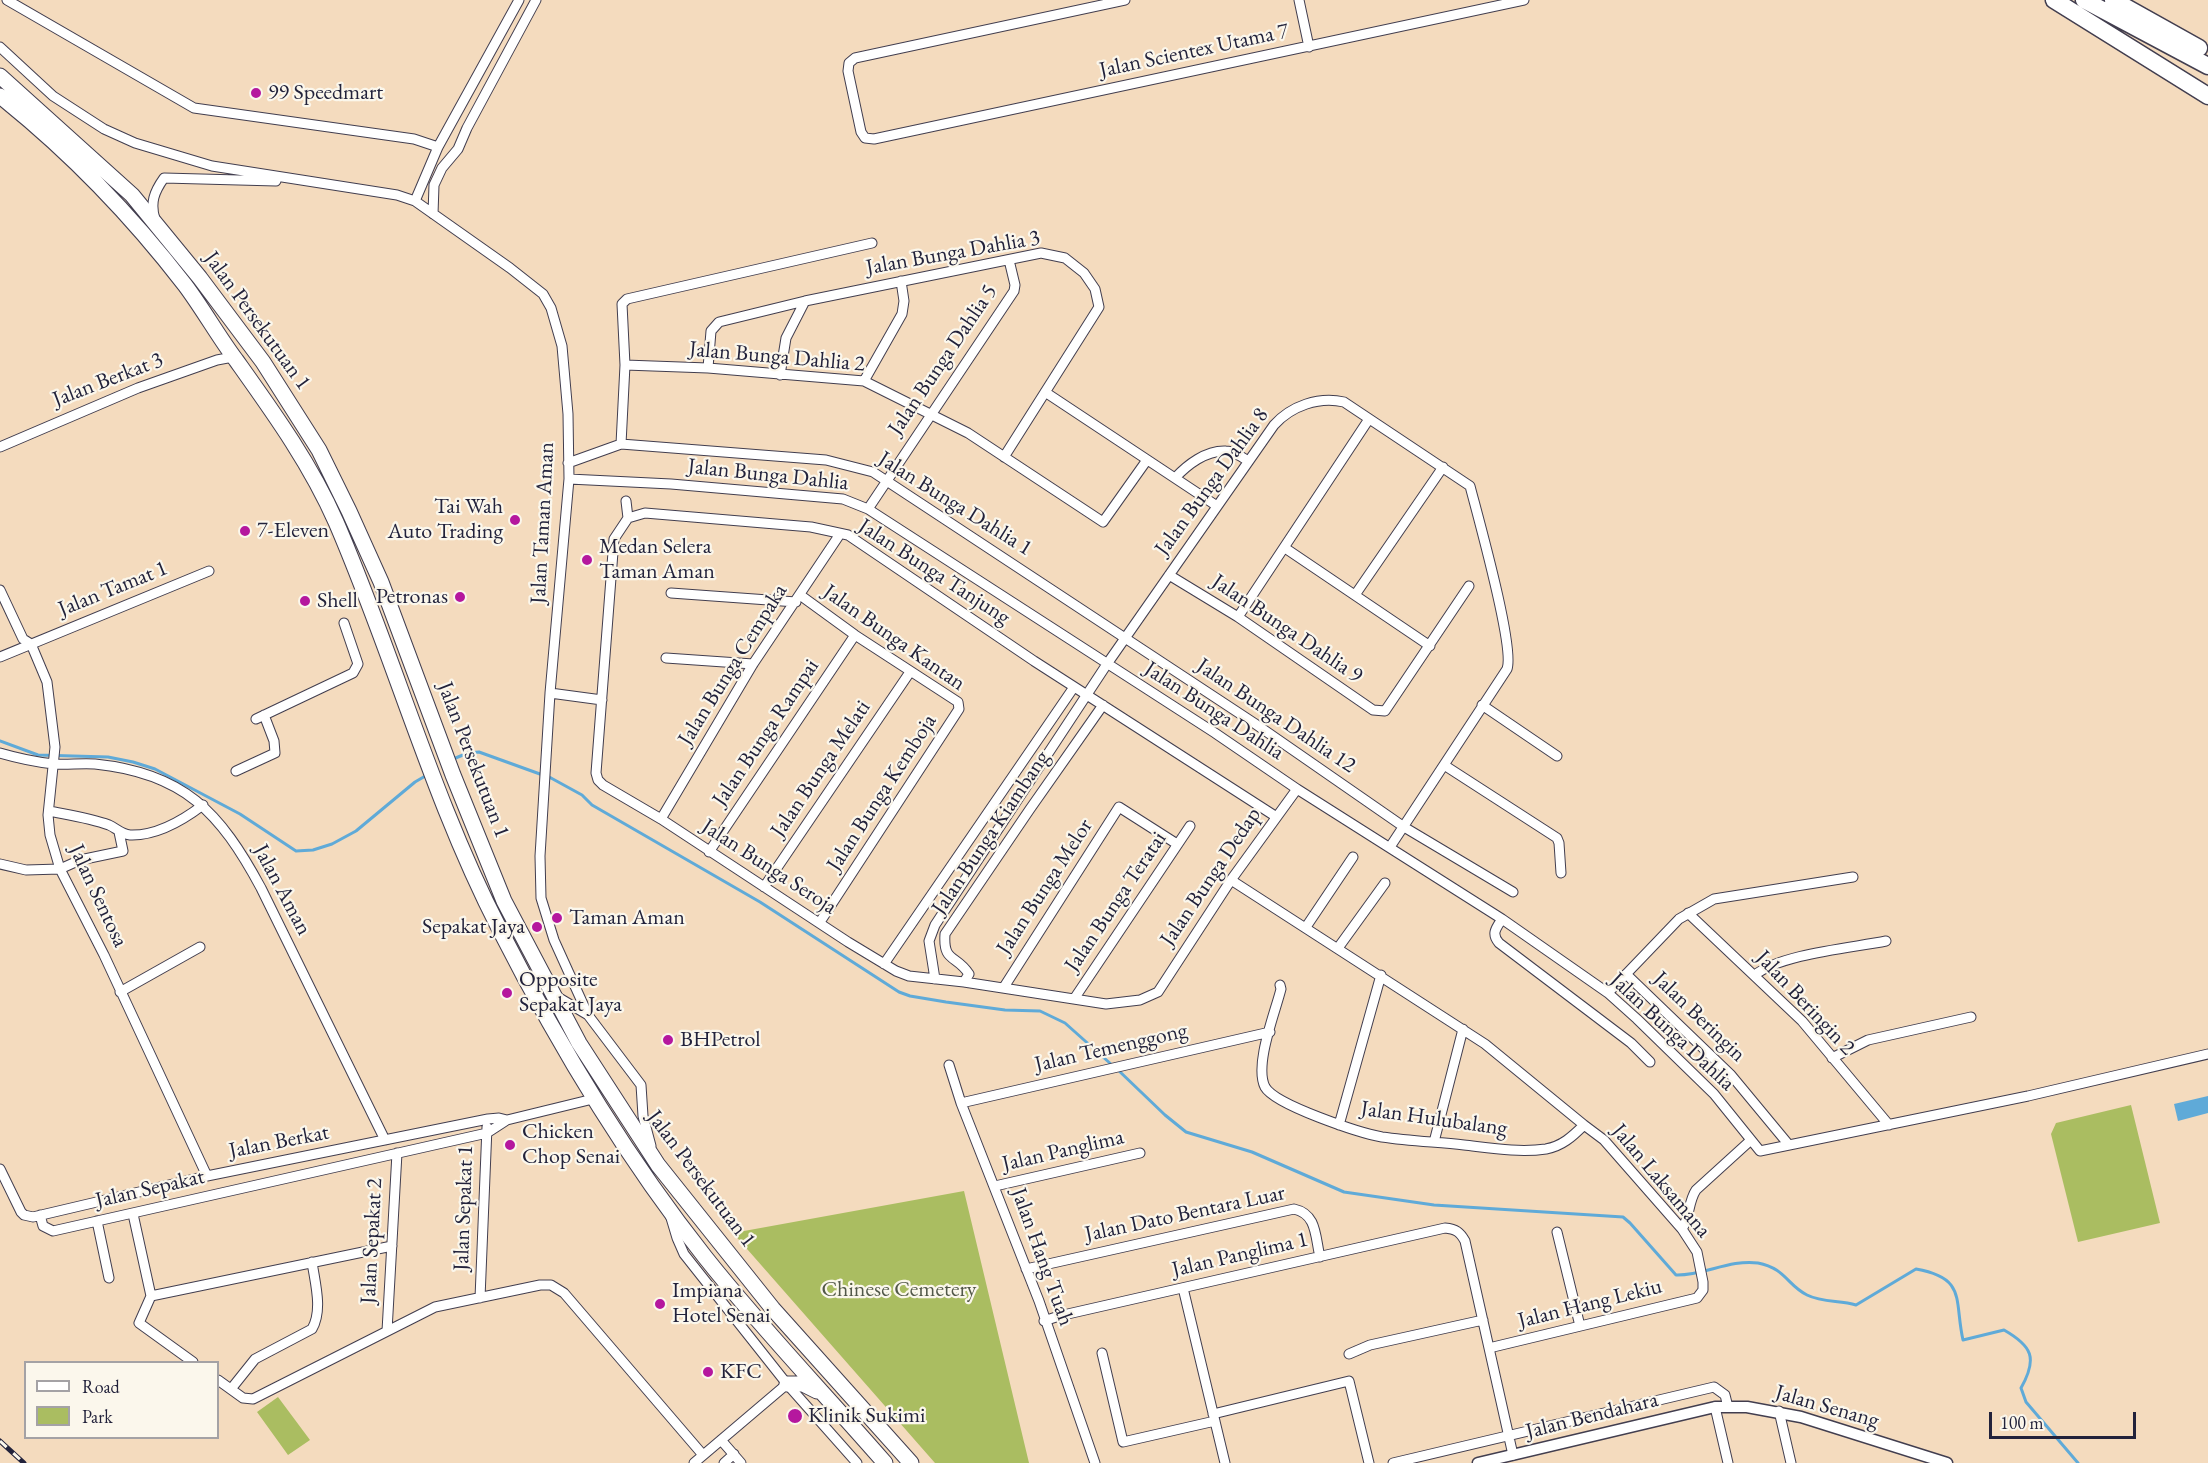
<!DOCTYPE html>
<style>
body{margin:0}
#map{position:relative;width:2208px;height:1463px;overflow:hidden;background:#f4dbbe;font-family:"EB Garamond",serif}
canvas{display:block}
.legend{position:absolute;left:24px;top:1361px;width:195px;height:78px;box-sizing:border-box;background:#fbf7ec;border:2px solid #a4a2a5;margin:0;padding:8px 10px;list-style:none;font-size:18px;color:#22223b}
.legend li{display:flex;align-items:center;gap:12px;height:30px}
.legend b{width:30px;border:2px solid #a4a2a5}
.scale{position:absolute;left:1989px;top:1412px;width:147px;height:27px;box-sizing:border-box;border:3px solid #22223b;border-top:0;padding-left:8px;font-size:18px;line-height:21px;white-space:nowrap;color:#22223b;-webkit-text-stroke:4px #fbf7ec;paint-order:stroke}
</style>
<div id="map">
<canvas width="2208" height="1463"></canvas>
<ul class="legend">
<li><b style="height:8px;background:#fff"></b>Road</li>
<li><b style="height:16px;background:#aabd61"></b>Park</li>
</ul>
<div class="scale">100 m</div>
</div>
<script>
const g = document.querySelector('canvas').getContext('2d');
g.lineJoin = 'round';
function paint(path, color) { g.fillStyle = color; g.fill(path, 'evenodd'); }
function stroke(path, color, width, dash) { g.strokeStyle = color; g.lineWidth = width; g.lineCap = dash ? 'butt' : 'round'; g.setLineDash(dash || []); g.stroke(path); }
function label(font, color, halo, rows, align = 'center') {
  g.font = font + ' "EB Garamond",serif'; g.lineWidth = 4.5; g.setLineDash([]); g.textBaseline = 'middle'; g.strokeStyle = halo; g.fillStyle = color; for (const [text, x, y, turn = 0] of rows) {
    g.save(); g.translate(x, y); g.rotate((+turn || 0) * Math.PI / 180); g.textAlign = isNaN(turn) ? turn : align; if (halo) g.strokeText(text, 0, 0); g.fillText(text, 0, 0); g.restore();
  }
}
paint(new Path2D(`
 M2131 1105 2160 1223 2078 1242 2051 1134 2056 1123Z
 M964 1191 1029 1463H935L733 1233Z
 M278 1397 310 1440 288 1455 257 1412Z`), '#aabd61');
paint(new Path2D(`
 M2208 1096V1113L2178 1121 2174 1104Z`), '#5faad8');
stroke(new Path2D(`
 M0 741 38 755 108 757 133 762 155 769 240 814 296 851 313 850 332 844 356 831 415 782 427 775
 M453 759 468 753 479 752 551 778 582 795 592 805 760 902 899 992 910 996 946 1002 1005 1010 1040 1011 1065 1023 1112 1065
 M1117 1069 1165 1115 1186 1132 1252 1152 1344 1192 1434 1205 1623 1217 1630 1223 1676 1275C1703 1276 1730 1259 1758 1263 1785 1268 1788 1286 1807 1295 1823 1303 1840 1300 1856 1305L1916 1269C1967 1278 1954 1300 1963 1340L2004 1330C2032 1346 2038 1358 2021 1388L2026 1402 2078 1463`), '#5faad8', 3);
const minor = new Path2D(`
 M7 0 194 108 414 139 438 147
 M1125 0 855 58 849 63 848 71 861 132 865 138 874 139 1524 0
 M1299 0 1309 47
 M0 47 53 96 104 129 135 143 212 166 397 195 415 201 510 268 543 294 551 308 562 346 568 414 569 479 550 693 540 856 541 898 554 940 588 1015
 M415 201 438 147 519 0
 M433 214 434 185 442 168 458 149 467 128 536 0
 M155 219C150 203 154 192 164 178L276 181
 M625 365 708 368 864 381 968 433 1103 522 1147 460
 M708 368 711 331 719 322 805 301 1041 253 1065 258 1084 273 1095 289 1099 307 1004 457
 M780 375 786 338 805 301
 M864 381 902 314 904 301 901 281
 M1045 392 1217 506
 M621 444 625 365 622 304 627 299 872 243
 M0 447 138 388 217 360 233 357
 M568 463 621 444 826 460 873 472 1254 723 1404 827 1513 892
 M1175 478C1187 465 1206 450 1226 451 1234 451 1242 457 1248 461
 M569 479 671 484 843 499 868 509 1215 733 1297 789 1502 919 1608 993 1637 1019 1714 1094 1760 1151 2028 1096 2208 1054
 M626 501 628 518
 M868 509 1014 291 1015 285 1009 260
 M1285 548 1430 646
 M1169 575 1238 617 1373 710 1385 711 1469 586
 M0 590 23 639 31 644 47 682 55 747 48 815 50 835 60 869 104 955 207 1176
 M671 593 796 602
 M800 595 855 635 958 702 959 709 820 922
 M1355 595 1443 467
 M1238 617 1369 419
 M0 657 209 571
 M666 658 753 664
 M550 693 602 700
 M1482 705 1557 756
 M256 719 353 673 358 664 344 623
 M0 753C17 758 36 762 54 764 67 765 81 763 95 764 184 773 220 812 261 888L385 1140
 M1444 765 1557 838 1559 843 1561 873
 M236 771 275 753 274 741 264 715
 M49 811C69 815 90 818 109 825 116 828 121 834 130 835 157 836 182 821 203 805
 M1275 816 1034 661 848 535 811 527 645 513 628 518 614 539 596 773 598 780 603 785 661 819 848 942 896 971 909 976 964 982 1106 1004 1140 1000 1158 992 1231 880 1297 789
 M661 819 753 664 840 534
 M709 852 855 635
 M0 864 26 870 60 869 80 860 123 851 119 832
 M1231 880 1485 1044 1584 1125 1604 1140 1682 1229 1697 1252 1703 1282V1290L1697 1298 1489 1348
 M764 887 910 672
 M1688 913 1802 1021 1889 1125
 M1502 919C1496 928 1491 934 1499 943L1631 1043 1650 1062
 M1306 927 1353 857
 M1338 948 1385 883
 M884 964 1074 687
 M1626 974 1731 1075 1789 1145
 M1755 975C1781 954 1851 948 1886 941
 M935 979 929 941 935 925 1107 664 1274 425C1291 406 1319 396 1344 402L1470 486C1478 517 1515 648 1507 669L1390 847
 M964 982 969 974C956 954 943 963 945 934L1030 809 1103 705
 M1280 985 1281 989C1275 1013 1254 1065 1265 1087 1275 1105 1360 1133 1382 1137 1409 1141 1436 1142 1464 1145 1490 1148 1519 1153 1546 1149 1562 1146 1572 1137 1584 1125
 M1004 987 1119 807 1177 844
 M120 992 200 947
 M1608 993 1679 919 1714 899 1853 877
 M556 996 588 1015 641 1085 643 1116 651 1146
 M1074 999 1190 826
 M1832 1058 1868 1040 1971 1017
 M949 1065 961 1103 1039 1301 1095 1463
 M961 1103 1270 1032
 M1339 1125 1381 975
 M1434 1142 1463 1029
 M0 1169 21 1212 24 1215 33 1217 207 1176 488 1119 499 1118 507 1120 593 1099
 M995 1186 1140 1153
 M133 1214 151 1296 139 1323 193 1362
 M40 1215 43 1226 53 1231 487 1133 507 1120
 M671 1218 677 1238 684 1254 787 1384 857 1463
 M97 1221 109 1278
 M1682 1229C1690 1217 1688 1202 1696 1190L1751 1140
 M1557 1232 1580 1326
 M1026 1269 1294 1209C1317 1214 1315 1236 1320 1257
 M1183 1288 1225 1463
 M151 1296 392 1246
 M480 1298 487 1127
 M1044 1321 1059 1316 1445 1228C1456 1229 1460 1232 1465 1241L1513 1455
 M387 1331 397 1153
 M1102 1353 1123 1442 1215 1421
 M1349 1354 1370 1345 1483 1320
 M218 1380 243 1398 253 1399 435 1307 540 1285H551L564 1293 703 1455
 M231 1389 255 1359 312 1329C323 1310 315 1283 312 1262
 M1715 1407 1728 1463
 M1779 1411 1791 1463
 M1213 1414 1349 1381 1369 1463
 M721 1440 741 1463
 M694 1463 787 1384
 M724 1463 734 1454
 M1393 1463 1714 1387 1725 1395 1728 1407`);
const tertiary = new Path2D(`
 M1478 1463 1715 1407H1747L1801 1417 1947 1463`);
const trunk = new Path2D(`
 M0 76 132 195 200 278 263 362 319 450 349 511 381 582 453 775 504 901 579 1043 658 1165 773 1309 911 1463
 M0 96C69 151 131 215 185 285 203 309 218 336 236 360 273 412 310 463 336 522 394 656 432 798 499 928 558 1044 624 1155 705 1257 762 1329 825 1394 885 1463
 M787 1384H803L817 1391`);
const motorway = new Path2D(`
 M2054 0 2208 96
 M2084 0 2208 66
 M2113 0 2199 48`);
stroke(minor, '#423e4f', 11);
stroke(tertiary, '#423e4f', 13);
stroke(trunk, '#423e4f', 17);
stroke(motorway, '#423e4f', 19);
stroke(minor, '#fff', 9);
stroke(tertiary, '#fff', 10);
stroke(trunk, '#fff', 15);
stroke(motorway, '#fff', 16);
const rail = new Path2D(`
 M0 1441 24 1463`);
stroke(rail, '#22223b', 5);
stroke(rail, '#fbf7ec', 3, [9]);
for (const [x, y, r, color] of [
 [256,93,6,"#b5179e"],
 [515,520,6,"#b5179e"],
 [245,531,6,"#b5179e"],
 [587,560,6,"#b5179e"],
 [460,597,6,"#b5179e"],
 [305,601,6,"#b5179e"],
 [557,918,6,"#b5179e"],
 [537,927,6,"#b5179e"],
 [507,993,6,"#b5179e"],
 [668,1040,6,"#b5179e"],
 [510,1145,6,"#b5179e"],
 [660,1304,6,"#b5179e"],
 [708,1372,6,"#b5179e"],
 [795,1416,8,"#b5179e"]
]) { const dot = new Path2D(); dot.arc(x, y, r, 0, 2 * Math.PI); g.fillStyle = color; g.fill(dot); stroke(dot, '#fbf7ec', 2); }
label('22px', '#22223b', '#fbf7ec', [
 ["Jalan Scientex Utama 7",1194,51,-12],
 ["Jalan Bunga Dahlia 3",953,253,-10],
 ["Jalan Persekutuan 1",257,321,54],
 ["Jalan Bunga Dahlia 2",777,357,5],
 ["Jalan Bunga Dahlia 5",943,360,-56],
 ["Jalan Berkat 3",108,380,-21],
 ["Jalan Bunga Dahlia",768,475,6],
 ["Jalan Bunga Dahlia 8",1212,482,-54],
 ["Jalan Bunga Dahlia 1",955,504,32],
 ["Jalan Taman Aman",543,523,-87],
 ["Jalan Bunga Tanjung",934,572,33],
 ["Jalan Tamat 1",113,589,-22],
 ["Jalan Bunga Dahlia 9",1287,629,34],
 ["Jalan Bunga Kantan",894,638,35],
 ["Jalan Bunga Cempaka",733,665,-58],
 ["Jalan Bunga Dahlia",1214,711,33],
 ["Jalan Bunga Dahlia 12",1276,716,34],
 ["Jalan Bunga Rampai",766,733,-56],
 ["Jalan Persekutuan 1",473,760,69],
 ["Jalan Bunga Melati",821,769,-56],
 ["Jalan Bunga Kemboja",882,793,-57],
 ["Jalan Bunga Kiambang",991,833,-56],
 ["Jalan Bunga Seroja",769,867,33],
 ["Jalan Bunga Dedap",1211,877,-56],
 ["Jalan Bunga Melor",1045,887,-57],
 ["Jalan Aman",282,890,62],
 ["Jalan Sentosa",98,896,65],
 ["Jalan Bunga Teratai",1116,902,-56],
 ["Jalan Beringin 2",1805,1003,47],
 ["Jalan Beringin",1699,1017,44],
 ["Jalan Bunga Dahlia",1672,1032,43],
 ["Jalan Temenggong",1111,1048,-13],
 ["Jalan Hulubalang",1434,1119,8],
 ["Jalan Berkat",279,1142,-11],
 ["Jalan Panglima",1063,1151,-13],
 ["Jalan Persekutuan 1",701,1179,53],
 ["Jalan Laksamana",1661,1181,50],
 ["Jalan Sepakat",150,1189,-13],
 ["Jalan Sepakat 1",464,1208,-88],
 ["Jalan Dato Bentara Luar",1185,1214,-12],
 ["Jalan Sepakat 2",372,1241,-87],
 ["Jalan Panglima 1",1240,1255,-13],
 ["Jalan Hang Tuah",1042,1257,70],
 ["Jalan Hang Lekiu",1590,1304,-14],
 ["Jalan Senang",1827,1407,16],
 ["Jalan Bendahara",1592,1416,-14]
]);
label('22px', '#22223b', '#fbf7ec', [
 ["99 Speedmart",268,93],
 ["Tai Wah",503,507,"right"],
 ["Auto Trading",503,532,"right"],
 ["7-Eleven",257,531],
 ["Medan Selera",599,547],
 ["Taman Aman",599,572],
 ["Petronas",448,597,"right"],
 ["Shell",317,601],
 ["Taman Aman",569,918],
 ["Sepakat Jaya",525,927,"right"],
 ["Opposite",519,980],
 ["Sepakat Jaya",519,1005],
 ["BHPetrol",680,1040],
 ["Chicken",522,1132],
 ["Chop Senai",522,1157],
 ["Impiana",672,1291],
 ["Hotel Senai",672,1316],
 ["KFC",720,1372],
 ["Klinik Sukimi",808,1416]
], 'left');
label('22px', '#525848', '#fbf7ec', [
 ["Chinese Cemetery",899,1290]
]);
</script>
